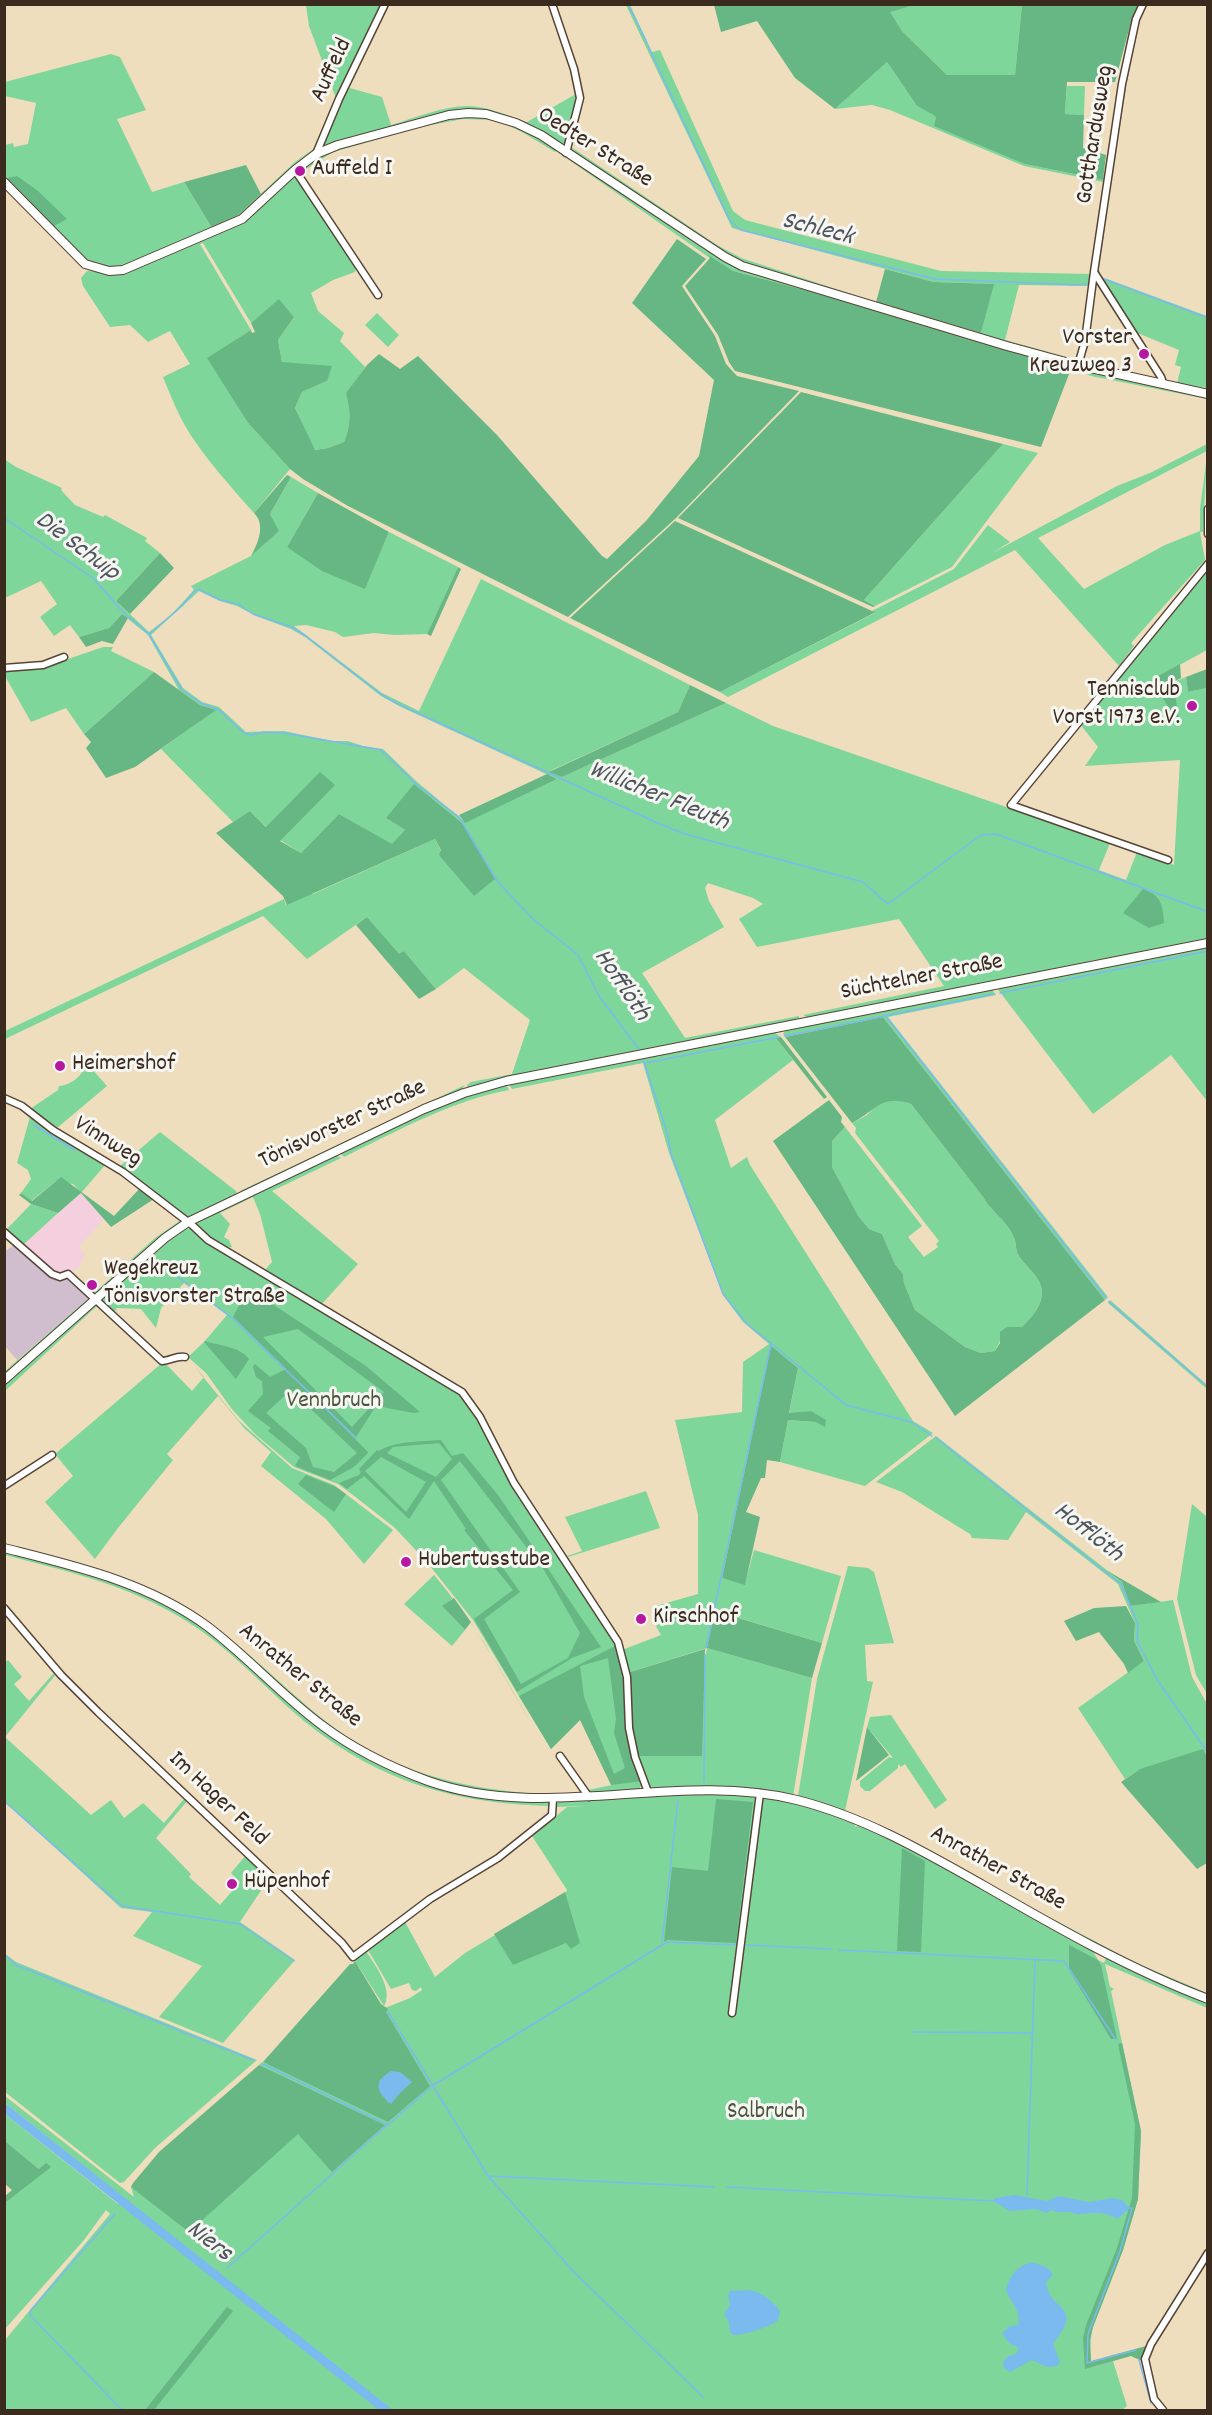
<!DOCTYPE html>
<meta charset="utf-8">
<style>
body{margin:0}
#map{position:relative;width:1212px;height:2415px;overflow:hidden;background:#eedebd;font-family:Dekko,sans-serif}
canvas{display:block}
.frame{position:absolute;inset:0;border:6px solid #3b2a1e;pointer-events:none}
</style>
<div id="map">
<canvas width="1212" height="2415"></canvas>
<div class="frame"></div>
</div>
<script>
const g = document.querySelector('canvas').getContext('2d');
g.lineJoin = 'round';
function paint(path, color) { g.fillStyle = color; g.fill(path, 'evenodd'); }
function stroke(path, color, width, dash) { g.strokeStyle = color; g.lineWidth = width; g.lineCap = dash ? 'butt' : 'round'; g.setLineDash(dash || []); g.stroke(path); }
function label(font, color, halo, rows, align = 'center') {
  g.font = font + ' Dekko,sans-serif'; g.lineWidth = 6; g.setLineDash([]); g.textBaseline = 'middle'; g.strokeStyle = halo; g.fillStyle = color; for (const [text, x, y, turn = 0] of rows) {
    g.save(); g.translate(x, y); g.rotate((+turn || 0) * Math.PI / 180); g.textAlign = isNaN(turn) ? turn : align; if (halo) g.strokeText(text, 0, 0); g.fillText(text, 0, 0); g.restore();
  }
}
paint(new Path2D(`
 M81 1193 104 1219 79 1247 85 1254 80 1266 72 1274 66 1269 59 1275 23 1245Z`), '#f4cfde');
paint(new Path2D(`
 M17 1243 51 1275 67 1276 90 1297 17 1360 5 1346 4 1252Z`), '#d0bdce');
paint(new Path2D(`
 M306 5H383L336 98 309 26Z
 M626 5H630L652 52 660 50 733 211 745 220 941 271 1091 274V286L1019 285 1005 340 1078 360 981 335 742 263 726 256 570 152 571 147 717 245 741 258 876 302 981 333 993 284 934 282 732 228Z
 M914 5H1022L1015 75H947L902 31 889 11Z
 M111 54 120 57 146 110 117 119 152 192 184 182 212 228 236 217 295 162 316 147 315 153 241 218 133 265 110 268 85 262 5 179V145L13 143 14 147 28 144 36 103 5 96V82Z
 M887 62 917 106 934 114 936 118 1025 164 1103 180V182L1024 166 890 110 872 105 835 109Z
 M1067 86H1085L1084 115 1065 114Z
 M346 87 382 97 391 125C415 118 442 106 468 106 488 106 508 116 527 122L576 94 578 96 566 149 538 132 474 111 320 148Z
 M462 116C497 117 527 129 557 149L555 152 522 132 505 124 490 120 463 119 425 126 333 152 300 173 299 170 319 155 336 148Z
 M561 152 729 262 839 299 733 271 707 256 559 153Z
 M295 173 356 264 355 272 333 280 311 293 318 311 344 333 340 341 365 367 347 393C351 412 351 424 344 442L328 448 314 450 295 408 302 392 327 381 282 362 278 340 294 317 279 300 251 323 203 243 200 244 251 330 208 358 248 423 290 469 254 513C232 488 210 464 192 437 180 419 171 397 163 377L190 364 170 331 148 342 130 325 110 327 83 286 81 278 87 271 110 272 229 228Z
 M1099 276 1207 316V388L1177 383 1181 367 1175 365 1179 350 1135 332Z
 M377 313 399 335 388 347 365 325Z
 M1087 369 1207 396V399L1091 376 1082 372Z
 M1003 444 1038 453 952 567 875 606 864 600Z
 M1207 444V451L1038 538 1084 589 1165 545 1200 531V508L1207 456 1203 532H1200L1205 560 1131 643 1134 646 1119 666 1015 550 728 697 720 692 875 613 872 611 954 569 988 525 1010 542 992 553 1117 486 1150 473Z
 M4 459 16 467 62 488 61 490 75 505 103 517 105 515 147 538 145 541 160 553 116 601 149 632 169 617 194 590 191 586 251 556 278 531 270 514 291 477 318 493 287 547 365 588 389 532 458 567 427 634 394 635 374 633 343 637 335 632 306 625 294 626 382 693 419 711 481 579 690 685 678 712 550 771 562 777 726 703 773 726 1110 843 1099 870 1126 880 1137 852 1174 865 1180 760 1085 766 1098 747 1080 724 1207 571V650L1152 680 1173 682 1186 677 1188 692 1207 688V940L1099 962 1095 960 1090 961 1088 964 808 1018 803 1015 944 986 899 919 757 947 739 919 763 904 753 898 708 883 705 888 709 901 724 927 642 973 685 1038 799 1016V1019L797 1021 644 1056 771 1033H775L781 1037 777 1039 793 1060 715 1120 731 1168 747 1157 750 1165 913 1421 933 1433 865 1486 780 1462 788 1420 816 1422 811 1411 789 1414 798 1368 771 1347 722 1578 745 1584 754 1550 841 1576 822 1643 716 1611 707 1648 812 1678 793 1797 721 1787 655 1789 650 1787 646 1780 638 1790 592 1793 588 1790 612 1785 581 1719 551 1749 473 1620 426 1561 395 1528 353 1495 338 1484 294 1467 255 1434 231 1408 206 1373 188 1357 204 1342 227 1315 184 1283 161 1308 156 1328 141 1309 117 1308 113 1315 100 1300 159 1244 183 1228 192 1229 460 1393 478 1417 489 1439 615 1641 625 1679 706 1654 707 1648 627 1673 622 1650 661 1635 656 1626 662 1621 656 1606 698 1594V1515L675 1420 742 1412 743 1362 769 1344 743 1322 723 1295 669 1153 643 1063 512 1089 508 1083 468 1089 467 1085 471 1082 512 1074 530 1020 464 968 436 989 404 951 399 955 367 917 307 959 263 916 5 1039V1031L284 899 286 905 311 893 313 894 435 839 441 851 463 824 386 818 405 830 392 845 339 814 301 853 280 840 250 811 233 822 161 749 215 710 200 705 179 690 148 635 122 614 109 628 79 637 70 625 54 636 40 617 57 604 41 581 5 598ZM199 591 220 601 237 606 256 616 291 629 305 637 381 696 399 706 557 779 465 822 416 781 383 749 363 746 348 741H332L284 731 246 732 219 707 202 702 183 688 151 635Z
 M103 647H113L111 651 154 672 84 734 66 708 31 722 5 676 4 670 42 668Z
 M1207 945V1101L1171 1055 1093 1114 996 987Z
 M991 988 996 995 888 1017 1108 1297 1105 1300 883 1017 785 1037 783 1034 786 1030Z
 M85 1067 91 1068 107 1086 57 1128 30 1109 58 1090 59 1086C69 1086 82 1076 85 1067Z
 M506 1084 509 1090C450 1101 398 1131 344 1157L341 1154V1152L449 1100Z
 M465 1085 460 1091 243 1192 240 1191Z
 M896 1099 911 1104 983 1197C991 1212 1008 1221 1014 1238 1017 1244 1015 1251 1019 1256 1024 1264 1032 1270 1037 1278 1050 1297 1035 1314 1022 1327H1007L995 1351 981 1353 965 1347 915 1310 904 1283 903 1274 895 1264 882 1234 869 1229 858 1217 832 1167V1141L845 1127 922 1226 908 1237 924 1257 938 1247 936 1244 939 1241 855 1133 856 1128 852 1123 867 1115 880 1102Z
 M30 1117 106 1164 81 1193 73 1184 56 1181 31 1201 21 1193 31 1179 28 1170 17 1163Z
 M160 1132 236 1191 237 1195 189 1219 119 1167Z
 M335 1154 341 1158 272 1191 358 1264 321 1305 264 1271 272 1262 260 1214 253 1197 220 1213 230 1224 224 1237 229 1240 232 1247C218 1249 204 1233 194 1224L196 1220Z
 M31 1204 58 1213 23 1245 6 1230Z
 M181 1220 182 1222 156 1241 96 1294H93L155 1238Z
 M90 1297 89 1300 5 1377 4 1372Z
 M1110 1300 1207 1385V1389L1108 1303Z
 M95 1304 98 1305 5 1391 4 1384Z
 M162 1363 166 1364 192 1391 204 1377 195 1367 239 1421 292 1468 334 1485 393 1530 364 1564 326 1519 261 1466 271 1452 244 1428 218 1396 167 1454 173 1460 118 1528 95 1559 45 1502 73 1476 55 1454Z
 M936 1436 1122 1582 1130 1606 1173 1600 1192 1677 1207 1704V1759L1205 1754 1140 1769 1125 1779 1078 1708 1144 1661 1134 1641 1135 1623 1118 1584 1026 1512 1008 1540 972 1538 970 1534 902 1492 876 1482Z
 M646 1491 660 1528 565 1558 563 1555 567 1556 582 1551 565 1517Z
 M1192 1504 1207 1517V1694L1196 1675 1177 1599Z
 M4 1543C70 1560 134 1574 192 1611 244 1644 286 1692 336 1729 393 1771 458 1787 527 1793L523 1796 475 1790 429 1778 368 1752 323 1723 167 1599 5 1545Z
 M4 1550 75 1568 133 1588 182 1613 210 1632 295 1706 406 1775 524 1801H547L552 1806C449 1804 368 1778 290 1709 256 1678 223 1643 183 1619 128 1585 66 1571 5 1555Z
 M848 1566 868 1568 874 1572 894 1643 865 1645 867 1681 873 1682 845 1811 798 1796 817 1679Z
 M434 1575C478 1626 508 1683 542 1742L485 1644 453 1598 443 1607 465 1630 452 1646 404 1604Z
 M8 1660 22 1677 14 1684 29 1701 54 1673V1669L57 1673 5 1737 91 1815 111 1800 124 1818 143 1803 164 1823 184 1799V1796L188 1800 156 1838 191 1874 189 1877 220 1905 240 1882 231 1873 246 1855 270 1877 240 1922 295 1960 223 2043 159 2017 202 1966 133 1936 152 1912 121 1908 5 1802 4 1664Z
 M891 1715 947 1800 935 1809 905 1764 901 1767 898 1764V1768L870 1791H865L860 1786V1781L889 1757 893 1758 867 1727 870 1717Z
 M664 1793 754 1796 756 1804 763 1797 801 1804 854 1821 855 1827 863 1824C942 1864 1016 1910 1093 1951L1098 1960 1104 1963 1106 1958 1109 1959 1207 2002V2008L1105 1964 1110 1987 1114 1989 1111 1991 1141 2131 1138 2199 1123 2250 1093 2327C1090 2340 1089 2354 1092 2367L1113 2361 1127 2406 1122 2410H5V2340L110 2214 106 2210 84 2240 5 2329V2203L50 2167 39 2169 5 2141V2114L118 2204 124 2198 5 2103V2096L134 2197 131 2187 136 2190 263 2067 259 2065 262 2062 268 2064 385 2008 410 1998 422 1990 421 1987 416 1991 412 1990 409 1983 391 1989 368 1950 404 1920 435 1977 465 1953 565 1893 567 1890 532 1836 567 1807 586 1806 555 1807 558 1802Z
 M908 1838 1049 1919 1051 1918 1136 1963 1207 1993V1996L1113 1954 1048 1921Z
 M366 1951C375 1965 394 1990 384 2006L355 1961 356 1958Z
 M4 1953 16 1962 257 2060 155 2148 124 2182 120 2183 5 2092Z`), '#7ed69b');
paint(new Path2D(`
 M714 5H914L890 12 902 31 947 75H1015L1022 5H1141L1131 22 1115 82H1067L1065 114 1084 115 1083 148 1106 155 1103 180 1025 164 934 126 936 118 934 115 917 106 887 62 835 109 795 78 757 21 721 32Z
 M246 165 261 194 236 217 212 228 184 182Z
 M17 176 38 191 67 219 54 226 7 178Z
 M677 239 706 259 682 286 715 336 726 364 737 376 799 391 676 518 568 617 348 506 303 479 290 469 248 423 207 358 251 330 252 333 255 332 251 323 279 299 294 317 278 340 282 362 332 366 327 381 302 392 295 408 315 450 328 448 344 442C351 424 351 412 346 393L367 365 379 354 400 369 418 356 497 435 602 556 607 559 646 521 699 456 714 380 632 303Z
 M708 255 733 271 839 299 1071 369 1041 447 735 371 729 362 718 335 685 286 710 258Z
 M885 269 934 282 994 284 981 333 876 302Z
 M801 392 1003 444 864 600 875 606 873 607 678 518Z
 M287 475 291 477 270 514 279 531 251 556C258 543 266 525 254 513Z
 M318 493 389 532 365 589 322 571 287 547Z
 M675 521 872 611 876 612 720 692 570 618Z
 M160 553 174 568 130 614 116 601Z
 M458 567 461 569 431 636 427 634Z
 M122 614 128 618 113 644 102 641 86 647 79 637 109 628Z
 M1180 664 1181 678 1173 682 1180 725 1151 680Z
 M1207 669V688L1188 692 1186 677Z
 M154 672 200 705 216 710 135 767 106 778 86 748 91 742 84 734Z
 M690 685 726 703 562 777 549 772 678 712Z
 M320 772 335 785 280 841 301 853 339 814 392 844 405 830 386 818 414 784 463 824 495 879 474 896 439 855 441 850 435 839 287 905 283 896 216 833 250 811 266 827Z
 M547 774 557 779 465 823 459 815Z
 M1143 889C1161 895 1163 905 1164 923L1149 928 1123 913Z
 M367 917 399 954 404 951 436 989 419 999 356 925Z
 M883 1017 1105 1300 955 1416 773 1141 829 1100 842 1117 841 1122 845 1127 832 1141V1167L858 1216 869 1229 882 1234 895 1264 903 1274 904 1283 915 1310 965 1347 981 1353 995 1351 1000 1343V1332L1007 1327H1022C1035 1314 1050 1297 1037 1278 1032 1270 1024 1264 1019 1256 1015 1251 1017 1244 1014 1238 1008 1221 991 1212 983 1197L911 1104C881 1094 877 1110 852 1123L785 1037Z
 M781 1037 827 1097 824 1099 776 1038Z
 M61 1177 114 1216 141 1187 154 1199 111 1227 81 1193 58 1213 31 1204 19 1195 21 1193 32 1201Z
 M248 1288 366 1366 420 1412 414 1413 376 1406 356 1437 233 1317ZM298 1329 384 1392 352 1427 263 1337Z
 M205 1341C220 1346 239 1346 249 1359L236 1379 204 1342Z
 M771 1346 798 1368 789 1413 811 1411 826 1420 825 1427 816 1422 788 1420 780 1462 767 1460 765 1478H761L746 1512 760 1517 745 1585 722 1578Z
 M255 1364 270 1377 286 1369 368 1452 367 1454 354 1467 330 1480 295 1466 300 1457 268 1431 271 1428 248 1411 263 1394 262 1381 256 1377 253 1367ZM291 1390 357 1453 334 1472 313 1467 306 1448 266 1413Z
 M441 1440 452 1456 463 1453 498 1495 601 1647 572 1658 517 1692 474 1619 513 1590 464 1530 466 1529 434 1481 409 1519 364 1476 347 1489 339 1483 359 1475 361 1472 359 1469 377 1450 379 1451C397 1440 421 1442 441 1440ZM439 1443 452 1459 436 1477 387 1453 393 1447ZM381 1457 426 1482 406 1512 365 1471ZM460 1461 544 1570 580 1633 568 1658 521 1684 484 1619 520 1592 441 1480Z
 M306 1475 336 1487 346 1494 334 1512 298 1484Z
 M1106 1570 1161 1602 1130 1606 1122 1582Z
 M454 1598 471 1622 465 1630 442 1606Z
 M1126 1606 1135 1623 1134 1641 1144 1661 1128 1673 1124 1664 1099 1632 1076 1641 1064 1621 1094 1608Z
 M715 1611 822 1643 812 1678 707 1648Z
 M617 1645 625 1679 627 1727 643 1781 611 1785 580 1720 551 1749 519 1696ZM608 1658 616 1719 614 1733 625 1768 614 1774 584 1697 580 1666Z
 M705 1649 702 1756H637L630 1728 627 1673Z
 M867 1727 889 1755 856 1781Z
 M1203 1749 1208 1759 1207 1863 1197 1869 1121 1782 1140 1769Z
 M716 1799 753 1802 736 1943 667 1940 664 1942 672 1867 708 1871Z
 M902 1848 925 1861 921 1952 897 1951Z
 M565 1892 580 1943 571 1949 566 1943 513 1965 494 1934Z
 M1069 1945 1098 1960 1101 1965 1117 2039H1111L1069 1970Z
 M355 1961 381 2004 388 2009 386 2012 430 2086 388 2122 263 2062 350 1964H353ZM391 2071 405 2076 408 2084 388 2103 379 2081Z
 M1122 2043 1141 2131 1138 2199 1123 2250 1093 2327 1090 2339 1091 2361 1146 2346 1142 2361 1131 2356 1085 2369 1083 2338 1086 2325 1117 2248 1132 2198 1135 2124 1118 2044Z
 M259 2065 385 2125 332 2172 298 2134 189 2232 131 2187 133 2183 159 2152Z
 M5 2141 39 2169 46 2163 51 2167 5 2203V2196L12 2190 5 2184Z
 M227 2307 233 2311 154 2410H145Z`), '#66b783');
paint(new Path2D(`
 M391 2071 400 2072 412 2082 400 2093 391 2104C377 2092 372 2083 391 2071Z
 M5 2103 393 2410H379L5 2114Z
 M1014 2195 1048 2201 1058 2196 1089 2202 1113 2198 1122 2200 1130 2208 1117 2219C1105 2211 1094 2213 1080 2214 1076 2215 1071 2211 1066 2212 1060 2212 1058 2213 1052 2210L1047 2213 1035 2209 1010 2211 993 2201 995 2198Z
 M1031 2262C1040 2265 1049 2266 1053 2275L1046 2282C1050 2314 1086 2303 1053 2344L1060 2362 1057 2366 1047 2367 1032 2360 1010 2372 1004 2368 1003 2362 1007 2357 1016 2354 1019 2348 1009 2343 1002 2333 1010 2326 1018 2325C1022 2311 1010 2302 1006 2290 1010 2274 1017 2267 1031 2262Z
 M749 2290C764 2293 771 2300 780 2311L778 2320C771 2327 744 2335 733 2335L730 2332 729 2322 724 2314 730 2305 728 2295 730 2291Z`), '#7bbaef');
stroke(new Path2D(`
 M628 4 647 43
 M648 46 730 221 741 230 935 279 1080 285 1089 283
 M1112 174 1125 88 1139 19
 M1099 273 1098 269 1111 179
 M1101 278 1208 318
 M4 518 93 578 123 612 149 634 182 690 201 703 219 710 244 733 252 735 263 732 284 733 381 750 416 784 459 817 497 881 533 919 578 955 599 996 641 1052
 M149 634 183 605 195 590H200L220 600 238 604 253 614 292 627 306 636 382 695 400 705 660 824 685 834 863 882 888 904 981 835 996 834 1208 912
 M1000 993 1208 951
 M885 1015 1106 1298
 M785 1036 994 994
 M642 1056 666 1129 671 1153 723 1294 746 1323 846 1405 911 1422 932 1436
 M645 1063 779 1037
 M34 1125 74 1150
 M174 1274 232 1318 356 1438
 M1109 1302 1208 1387
 M936 1438 1121 1584 1138 1624 1137 1641 1158 1681 1208 1753
 M706 1648 771 1344
 M704 1782 705 1655
 M4 1801 122 1906 240 1924 294 1961
 M662 1942 678 1800
 M746 1945 832 1949
 M839 1950 1064 1961 1116 2040
 M4 1954 16 1965 253 2060
 M388 2012 488 2176 714 2187
 M912 2032 1031 2033
 M263 2064 388 2125 432 2086 667 1942 735 1945
 M488 2176 575 2273 703 2397
 M727 2187 993 2201
 M1027 2195 1035 1960
 M1130 2208H1132L1120 2251 1088 2334 1087 2363 1136 2350
 M115 2214 31 2310 30 2315 122 2410
 M227 2268 387 2125
 M1139 2360 1151 2403`), '#7bbaef', 1.5);
const minor = new Path2D(`
 M552 4 574 69 580 98 566 153
 M1143 4 1136 19 1122 84 1094 272 1161 377 1163 383
 M316 154 339 99 385 4
 M295 170 378 295
 M1078 365 1085 341 1094 272
 M1208 509V534
 M4 668 43 665 64 657
 M1168 860 1011 805 1208 564
 M4 1098 22 1106 53 1130 123 1172 192 1225 208 1240 462 1392 480 1417 514 1483 618 1642 627 1677 629 1728 635 1757 648 1792
 M4 1232 52 1274 60 1277 68 1274 162 1361C170 1361 177 1355 185 1357
 M4 1486 52 1455
 M4 1608 61 1675 98 1712 342 1943 353 1957 430 1899 498 1858 552 1815 553 1799
 M560 1756 589 1797
 M732 2013 760 1793
 M1163 2410 1154 2399 1145 2359 1151 2344 1208 2253`);
const major = new Path2D(`
 M4 182 85 264 109 271 123 270 242 219 295 170 316 154 338 145 449 115 468 113 486 114 516 123 541 135 725 257 742 266 1007 346 1073 364 1208 394
 M4 1380 165 1238 188 1222 424 1109 464 1093 506 1081 1208 943
 M4 1548C75 1566 147 1582 207 1626 248 1657 282 1696 323 1726 355 1750 390 1767 428 1781 548 1823 675 1770 797 1800 864 1817 923 1851 983 1885 1056 1927 1129 1969 1208 1999`);
stroke(minor, '#564536', 9);
stroke(major, '#564536', 10);
stroke(minor, '#fff', 6);
stroke(major, '#fff', 8);
for (const [x, y, r, color] of [
 [300,171,6,"#b5179e"],
 [1144,354,6,"#b5179e"],
 [1192,706,6,"#b5179e"],
 [60,1066,6,"#b5179e"],
 [92,1285,6,"#b5179e"],
 [406,1562,6,"#b5179e"],
 [641,1619,6,"#b5179e"],
 [232,1884,6,"#b5179e"]
]) { const dot = new Path2D(); dot.arc(x, y, r, 0, 2 * Math.PI); g.fillStyle = color; g.fill(dot); stroke(dot, '#f6f6f2', 2); }
label('24px', '#3b2a1e', '#f6f6f2', [
 ["Auffeld",333,71,-65],
 ["Gotthardusweg",1097,135,-81],
 ["Oedter Straße",594,149,32],
 ["Süchtelner Straße",922,979,-11],
 ["Tönisvorster Straße",343,1126,-25],
 ["Vinnweg",107,1143,32],
 ["Anrather Straße",299,1677,39],
 ["Im Hager Feld",217,1800,43],
 ["Anrather Straße",997,1870,29]
]);
label('24px', '#3b2a1e', '#f6f6f2', [
 ["Auffeld I",312,171],
 ["Vorster",1132,340,"right"],
 ["Kreuzweg 3",1132,368,"right"],
 ["Tennisclub",1180,692,"right"],
 ["Vorst 1973 e.V.",1180,720,"right"],
 ["Heimershof",72,1066],
 ["Wegekreuz",104,1271],
 ["Tönisvorster Straße",104,1299],
 ["Hubertusstube",418,1562],
 ["Kirschhof",653,1619],
 ["Hüpenhof",244,1884]
], 'left');
label('24px', '#4c553d', '#f6f6f2', [
 ["Vennbruch",334,1403],
 ["Salbruch",766,2114]
]);
label('italic 26px', '#4e555d', '#f6f6f2', [
 ["Schleck",817,231,14],
 ["Die Schuip",76,548,37],
 ["Willicher Fleuth",658,798,22],
 ["Hofflöth",620,986,56],
 ["Hofflöth",1087,1534,38],
 ["Niers",208,2243,38]
]);
</script>
